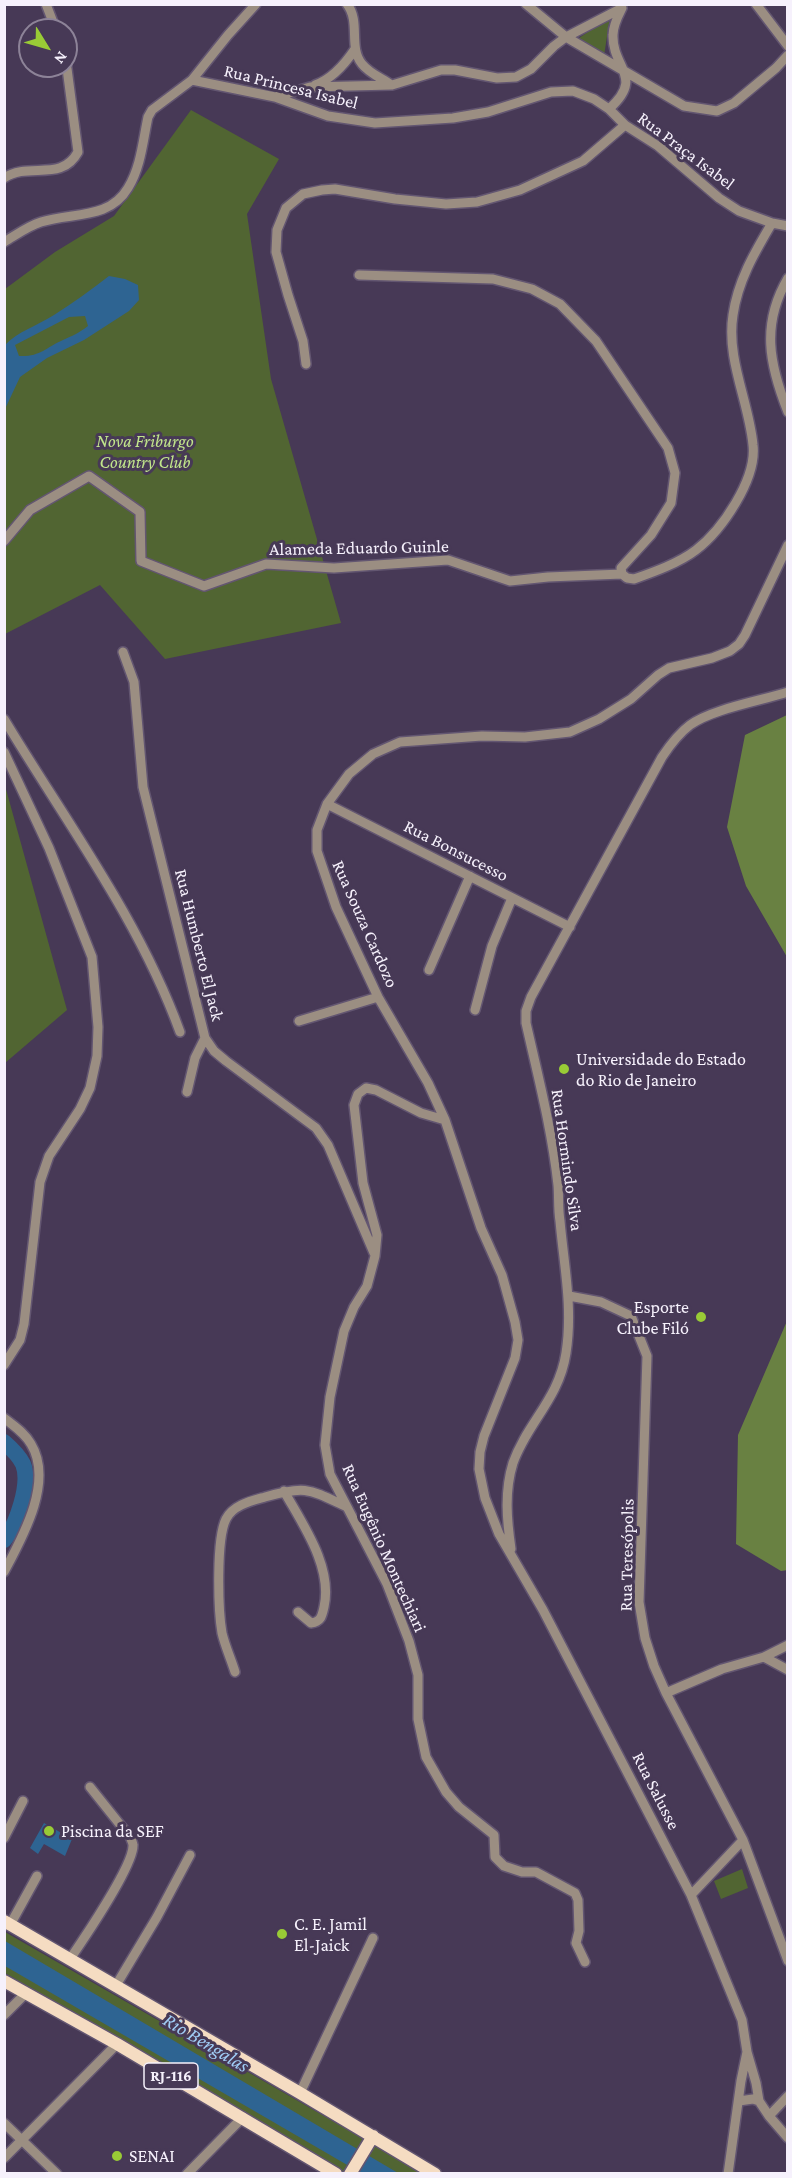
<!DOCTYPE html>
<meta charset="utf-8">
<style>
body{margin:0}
#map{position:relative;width:792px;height:2178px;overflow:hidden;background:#473956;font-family:"Crimson Pro",serif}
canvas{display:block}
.frame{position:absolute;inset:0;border:6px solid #f6f1fc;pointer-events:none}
.north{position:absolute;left:18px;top:18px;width:60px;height:60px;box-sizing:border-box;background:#473956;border:2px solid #8d8398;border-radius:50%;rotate:127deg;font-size:16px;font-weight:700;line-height:24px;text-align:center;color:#f6f1fc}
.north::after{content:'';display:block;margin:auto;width:21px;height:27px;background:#99cb36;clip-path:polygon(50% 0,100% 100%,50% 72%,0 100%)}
</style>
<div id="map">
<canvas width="792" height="2178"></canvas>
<div class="frame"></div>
<div class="north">N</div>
</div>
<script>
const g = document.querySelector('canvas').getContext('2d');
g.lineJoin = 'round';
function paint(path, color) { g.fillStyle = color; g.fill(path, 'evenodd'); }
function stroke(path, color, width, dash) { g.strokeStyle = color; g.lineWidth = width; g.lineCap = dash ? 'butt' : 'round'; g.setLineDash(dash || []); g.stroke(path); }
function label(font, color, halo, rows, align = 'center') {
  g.font = font + ' "Crimson Pro",serif'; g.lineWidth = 6; g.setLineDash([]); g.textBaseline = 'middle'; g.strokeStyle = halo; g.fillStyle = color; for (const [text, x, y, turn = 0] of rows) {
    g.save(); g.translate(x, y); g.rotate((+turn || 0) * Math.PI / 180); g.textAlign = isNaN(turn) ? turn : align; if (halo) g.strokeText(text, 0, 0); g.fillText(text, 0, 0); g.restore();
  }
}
paint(new Path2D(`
 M610 17 604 56 579 38Z
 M191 110 279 159 247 214 271 379 341 623 165 659 100 585 5 634V289L55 252 114 216Z
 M4 782 67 1010 5 1063H4Z
 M742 1869 748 1888 721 1899 714 1881Z
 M5 1932 423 2173H345L5 1973Z`), '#516532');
paint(new Path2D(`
 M787 715V957L746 886 727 827 745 735Z
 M787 1321 788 1570 781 1571 736 1544 738 1435Z`), '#698142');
paint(new Path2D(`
 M109 276 125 279 138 285 139 300 129 311 84 340 47 358 20 377 5 409V345C18 331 37 326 54 315 73 303 91 290 109 276ZM85 316 88 326C79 333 72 336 63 340 45 348 40 357 19 356L15 345 69 317Z
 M44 1823 72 1839 65 1856 44 1844 38 1854 30 1848Z
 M5 1941 398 2173H361L5 1966Z`), '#2e6492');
stroke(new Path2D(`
 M4 1442C11 1448 19 1456 23 1464 31 1483 17 1525 4 1540`), '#2e6492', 16);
const minor = new Path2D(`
 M46 4 56 30
 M347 4C361 22 348 47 362 64 369 73 381 78 390 84
 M526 4 566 37 684 106 717 111 734 103 776 68 788 55
 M756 4 788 46
 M192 80 275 97 328 116 375 123 453 118 488 112 551 92 573 91 594 99 609 109 625 125 658 146 719 198 739 211 772 223 788 226
 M315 85C332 79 345 64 355 49
 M275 97 310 87 392 85 441 70H455L497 78 516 77 531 69 554 46 566 37 622 8
 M609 109C645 77 612 68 613 35 613 25 618 16 622 8
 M4 178C29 161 61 183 78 152L66 61
 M4 242C16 235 28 226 41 222 72 212 109 220 128 188 141 167 143 140 148 117L152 110 192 80 228 35 256 4
 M359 275 493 279 532 289 560 304 596 341 668 448 675 473 671 503 651 535 621 568 622 574 627 578 634 579C654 572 679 563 696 550 722 530 757 479 753 445 749 402 726 359 733 315 738 280 755 252 772 223
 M788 278C761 324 769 364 788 412
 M306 364 303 341 288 295 276 252 277 230 286 208 303 194 322 190 335 189 395 199 446 204 477 202 520 190 583 161 625 125
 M4 541 30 510 89 476 140 512 141 561 204 586 266 564 334 568 448 560 510 581 548 577 622 574
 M123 652 134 682 143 787 205 1038 214 1051 226 1061 316 1128 328 1145 374 1253
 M4 719C66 822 139 919 180 1032
 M4 752 49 848 92 957 98 1027 97 1056 90 1088 80 1109 49 1156 40 1182 24 1324 20 1340 4 1365
 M327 804 570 927
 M429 970 470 876
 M475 1010 492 946 512 898
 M299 1021 378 997
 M187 1092 195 1058 205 1038
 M445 1120 421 1113 376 1090 366 1088 358 1094 354 1105 363 1183 377 1235 375 1256 367 1286 354 1307 344 1331 330 1397 325 1445 330 1474 387 1584 409 1641 418 1675V1719L426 1757 446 1792 459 1807 494 1835 495 1857 504 1866 522 1872H536L575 1893 578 1900 579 1931 576 1943 585 1962
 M569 1296 601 1302 631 1316 647 1356 639 1602 645 1638 654 1666 666 1693 743 1840 691 1895
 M4 1418C14 1426 25 1433 31 1444 54 1482 22 1538 4 1572
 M284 1491C303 1525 333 1567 324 1607 322 1616 321 1622 311 1623L298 1612
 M511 1549C507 1521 504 1492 513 1463 527 1423 559 1399 566 1353 573 1308 564 1266 560 1221 558 1209 559 1197 558 1185 552 1130 538 1076 526 1023V1011L531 997 662 757C670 745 678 734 690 725 712 709 760 701 788 692
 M764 1657 788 1670
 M235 1672C231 1659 225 1646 222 1633 218 1610 216 1539 226 1519 233 1505 251 1501 265 1497 306 1485 309 1489 347 1507
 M666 1693 722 1669 764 1657 788 1645
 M4 1838 23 1801
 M743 1840 788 1961
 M10 1925 37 1876
 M70 1959C83 1940 134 1865 133 1845 133 1844 131 1838 130 1837L90 1787
 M115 1987 157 1917 190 1855
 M4 2015 26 1993
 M747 2052 756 2083 759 2101
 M300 2093 373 1938
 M739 2101 753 2099 759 2101 769 2116 788 2138
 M769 2116 788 2096
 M4 2123 57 2174
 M4 2158 117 2044
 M187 2174 243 2117
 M728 2174 741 2081 747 2052 742 2020 691 1895 543 1610 499 1534 485 1498 479 1469 480 1452 484 1436 515 1358 518 1340 515 1322 502 1275 481 1228 445 1120 428 1083 378 997 336 907 317 851V830L327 804 349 774 373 754 400 742 482 736 525 737 570 732 599 719 631 699 658 675 669 668 712 658 730 651 739 644 745 635 788 545`);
const major = new Path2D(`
 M4 1921 300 2093 435 2174
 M4 1981 117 2044 336 2174
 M350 2174 373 2136`);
stroke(minor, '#635671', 12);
stroke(major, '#635671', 15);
stroke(minor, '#9b8e82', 9);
stroke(major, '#f5dcc2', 12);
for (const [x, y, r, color] of [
 [564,1069,6,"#99cb36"],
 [701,1317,6,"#99cb36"],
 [49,1831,6,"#99cb36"],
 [282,1934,6,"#99cb36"],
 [117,2156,6,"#99cb36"]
]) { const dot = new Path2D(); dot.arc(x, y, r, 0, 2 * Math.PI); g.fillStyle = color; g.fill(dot); stroke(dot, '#473956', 2); }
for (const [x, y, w] of [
 [171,2076,54]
]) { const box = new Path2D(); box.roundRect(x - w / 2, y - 13, w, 26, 4.5); g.fillStyle = '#473956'; g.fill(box); stroke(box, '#f6f1fc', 1.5); }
label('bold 16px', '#f6f1fc', null, [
 ["RJ-116",171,2076]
]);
label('18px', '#f6f1fc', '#473956', [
 ["Rua Princesa Isabel",291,87,14],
 ["Rua Praça Isabel",686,151,37],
 ["Alameda Eduardo Guinle",359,548,-1],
 ["Rua Bonsucesso",456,851,27],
 ["Rua Souza Cardozo",365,924,66],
 ["Rua Humberto El Jack",199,945,76],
 ["Rua Hormindo Silva",567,1160,82],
 ["Rua Eugênio Montechiari",384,1548,66],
 ["Rua Teresópolis",627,1555,-89],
 ["Rua Salusse",656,1791,63]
]);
label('italic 18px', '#c1e68b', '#473956', [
 ["Nova Friburgo",145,441],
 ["Country Club",145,462]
]);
label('18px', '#f6f1fc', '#473956', [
 ["Universidade do Estado",576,1059],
 ["do Rio de Janeiro",576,1080],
 ["Esporte",689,1307,"right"],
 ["Clube Filó",689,1328,"right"],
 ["Piscina da SEF",61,1831],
 ["C. E. Jamil",294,1924],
 ["El-Jaick",294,1945],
 ["SENAI",129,2156]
], 'left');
label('italic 20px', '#a0ccf5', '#473956', [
 ["Rio Bengalas",206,2043,31]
]);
</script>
